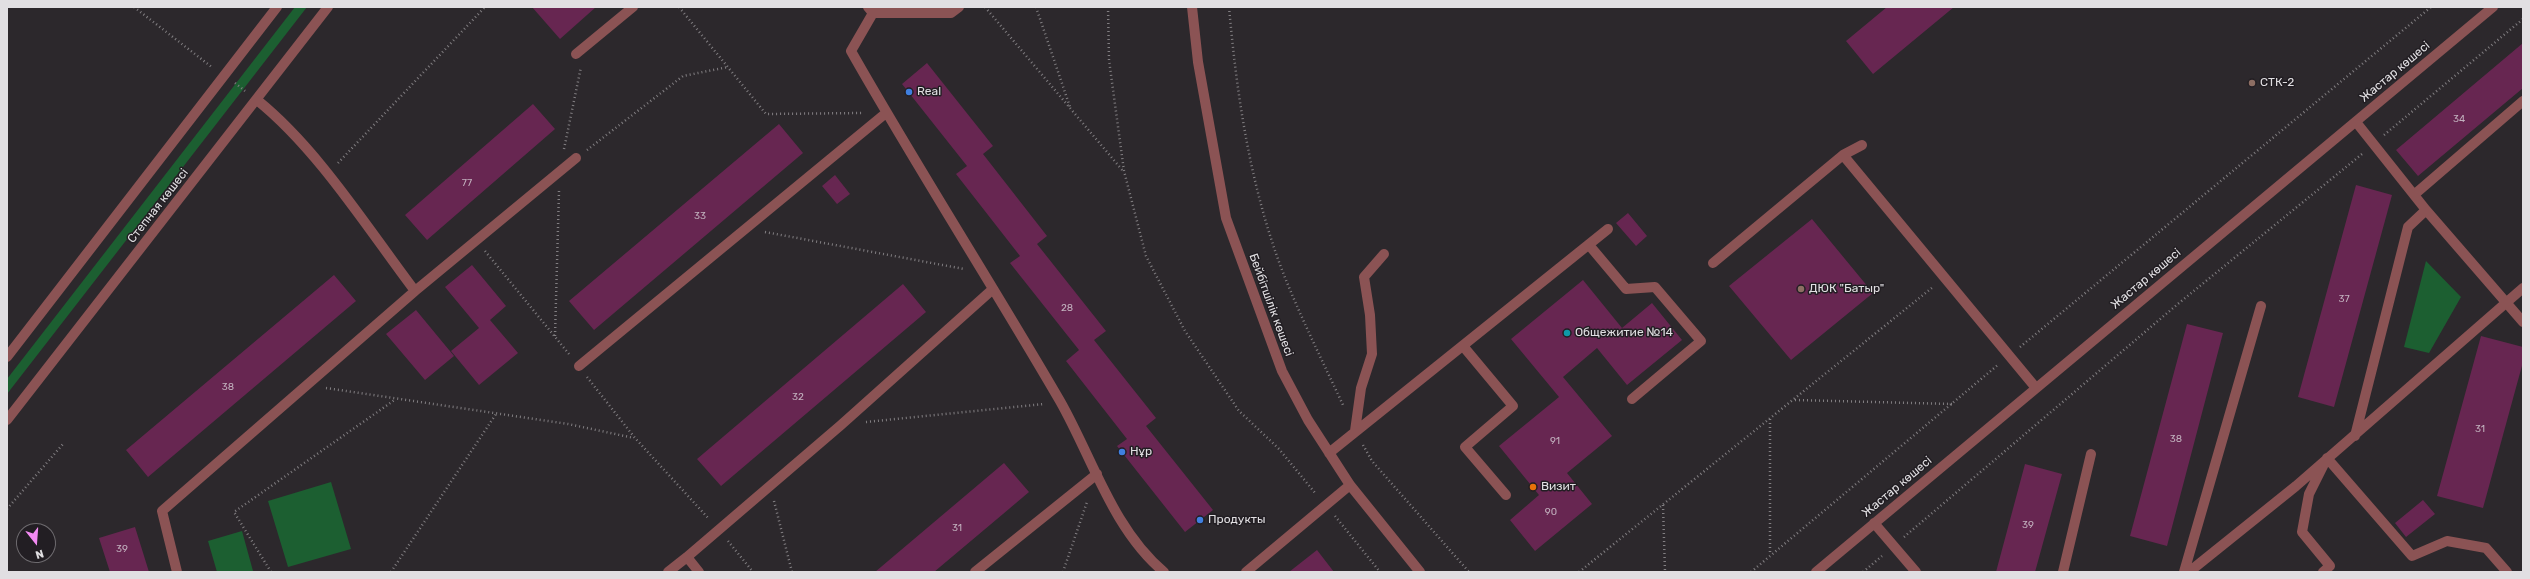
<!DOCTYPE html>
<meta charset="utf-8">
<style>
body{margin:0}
#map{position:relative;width:2530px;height:579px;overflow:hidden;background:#2c282c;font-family:Rubik,sans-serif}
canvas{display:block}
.frame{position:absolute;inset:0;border:8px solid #e1dfe2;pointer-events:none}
.north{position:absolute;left:16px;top:523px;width:40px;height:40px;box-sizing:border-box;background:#221e23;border:1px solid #6e6b6f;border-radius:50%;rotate:163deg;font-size:11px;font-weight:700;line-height:16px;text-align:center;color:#e1dfe2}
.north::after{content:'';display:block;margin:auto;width:14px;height:18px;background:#f38af2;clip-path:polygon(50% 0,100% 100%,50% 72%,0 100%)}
</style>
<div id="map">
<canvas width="2530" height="579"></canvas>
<div class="frame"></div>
<div class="north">N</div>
</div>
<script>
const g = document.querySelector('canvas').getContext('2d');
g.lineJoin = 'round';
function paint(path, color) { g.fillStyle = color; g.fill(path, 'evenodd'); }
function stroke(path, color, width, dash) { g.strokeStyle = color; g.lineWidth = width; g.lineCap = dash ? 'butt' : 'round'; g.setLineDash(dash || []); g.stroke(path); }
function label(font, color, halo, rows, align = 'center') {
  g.font = font + ' Rubik,sans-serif'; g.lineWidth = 3; g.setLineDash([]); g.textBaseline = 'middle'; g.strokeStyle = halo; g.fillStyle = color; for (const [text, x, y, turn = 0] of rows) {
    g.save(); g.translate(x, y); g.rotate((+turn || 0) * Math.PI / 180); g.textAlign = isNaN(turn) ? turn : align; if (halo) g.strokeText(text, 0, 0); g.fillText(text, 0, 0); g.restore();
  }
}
paint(new Path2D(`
 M295 7H307L7 394V379Z
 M2426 261 2461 297 2429 353 2404 347Z
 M331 482 351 549 288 567 268 501Z
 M242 531 253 571 217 572 208 541Z`), '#1c5f31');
paint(new Path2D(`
 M532 7H596L560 39Z
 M1887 7H1954L1873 74 1846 41Z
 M2523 43V88L2418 176 2396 150Z
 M927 63 993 146 983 154 1047 236 1037 244 1106 331 1094 340 1156 418 1146 426 1213 510 1185 532 1117 446 1127 439 1066 361 1079 350 1010 263 1020 256 956 174 967 166 902 84Z
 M533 104 555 129 427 240 405 215Z
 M779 124 803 153 594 330 569 301Z
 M835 175 850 194 837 204 822 186Z
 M2356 185 2392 195 2334 407 2298 397Z
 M1628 213 1647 236 1636 246 1616 223Z
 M1812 219 1873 293 1791 360 1729 286Z
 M472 265 506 306 490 320 518 353 479 385 451 351 479 328 445 287Z
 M334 275 356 301 148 477 126 450Z
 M1583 280 1622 328 1652 303 1682 340 1627 385 1597 348 1563 377 1612 436 1567 473 1592 504 1535 551 1510 520 1539 495 1499 446 1559 397 1511 339Z
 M903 284 926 312 721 486 697 459Z
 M416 310 454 356 425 380 386 334Z
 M2187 324 2223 333 2167 546 2130 536Z
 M2481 336 2523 347V362L2483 508 2437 496Z
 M1004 463 1029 492 1003 514 934 572H875Z
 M2025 464 2062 474 2035 572H1996Z
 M2423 500 2435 514 2406 537 2395 523Z
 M135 527 149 572H110L99 538Z
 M1317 550 1334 572H1289Z`), '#672651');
stroke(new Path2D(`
 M134 7 213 68
 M679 7 766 114 862 113
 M985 7 1123 171
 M1036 7 1070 107
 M1108 7 1109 60 1124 171 1146 256 1185 331 1239 411 1279 449 1316 494
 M1229 7C1237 97 1250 185 1282 270 1300 316 1322 360 1343 405
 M235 83 245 91
 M2384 135 2523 19
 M564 149 581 67
 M587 150 683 76 728 67
 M338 163 485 7
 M765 232 964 269
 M485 251 569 354
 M555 336 559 191
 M2020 347 2431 7
 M587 377 635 438 709 519
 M326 388 568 424 634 438
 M1795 400 1952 404
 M1770 419V555
 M866 422 1044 404
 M1363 445 1372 461 1469 572
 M774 501 792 572
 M1663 505 1665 572
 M7 509 63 444
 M1335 516 1380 572
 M1904 537 2179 303 2362 154
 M728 541 753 572
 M271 572 234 512 396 399
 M391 572 496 414
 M1063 572 1087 502
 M1579 572 1933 287
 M1751 572 1999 364
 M1863 572 1882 556`), '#827f82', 2.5, [1, 3]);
stroke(new Path2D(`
 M868 7 873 13 851 51C918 169 992 284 1060 401 1092 457 1113 530 1164 572
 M1192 7 1198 62 1226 218 1282 371 1308 420 1350 485 1420 572
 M873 13H951L959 7
 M576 54 633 7
 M257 100C318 149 368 229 415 291
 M2356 122 2426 210 2523 322
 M1862 145 1843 155 2036 388
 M2415 194 2523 101
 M1589 245 1626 289 1655 287 1701 341 1632 399
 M1713 263 1843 155
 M1463 346 1513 406 1465 447 1506 495
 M7 357 277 7
 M579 366 886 113
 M7 420 328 7
 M1355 431 1361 388 1372 354 1370 315 1364 277 1384 254
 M2355 436 2408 227 2426 210
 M1329 453 1608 229
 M1874 523 1916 572
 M177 572 162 511 415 291 576 158
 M668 572 687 557
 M699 572 687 557 841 425 993 289
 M975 572 1097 474
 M1246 572 1350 485
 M1816 572 2493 7
 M2063 572 2091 454
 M2184 572 2261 306
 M2189 572 2296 486 2523 288
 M2323 572 2330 566 2302 532 2309 494 2327 458 2412 556 2447 541 2486 548 2507 572`), '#8b5354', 10);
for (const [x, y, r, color] of [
 [2252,83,4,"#8d6e63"],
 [909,92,4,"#3f7fe0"],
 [1801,289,4,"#8d6e63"],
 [1567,333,4,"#0f9aa8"],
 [1122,452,4,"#3f7fe0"],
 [1533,487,4,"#e8710a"],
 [1200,520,4,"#3f7fe0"]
]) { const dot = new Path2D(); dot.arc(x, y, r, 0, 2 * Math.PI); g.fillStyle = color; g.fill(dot); stroke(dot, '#221e23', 1.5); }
label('10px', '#c2b1be', null, [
 ["34",2459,119],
 ["77",467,183],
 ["33",700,216],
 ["37",2344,299],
 ["28",1067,308],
 ["38",228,387],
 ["32",798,397],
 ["31",2480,429],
 ["38",2176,439],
 ["91",1555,441],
 ["90",1551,512],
 ["39",2028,525],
 ["31",957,528],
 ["39",122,549]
]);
label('12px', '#e1dfe2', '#221e23', [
 ["Жастар көшесі",2395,72,-40],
 ["Степная көшесі",158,206,-52],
 ["Жастар көшесі",2146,279,-40],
 ["Бейбітшілік көшесі",1271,305,70],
 ["Жастар көшесі",1897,487,-40]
]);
label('12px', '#e1dfe2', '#221e23', [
 ["СТК-2",2260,83],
 ["Real",917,92],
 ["ДЮК \"Батыр\"",1809,289],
 ["Общежитие №14",1575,333],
 ["Нұр",1130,452],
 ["Визит",1541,487],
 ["Продукты",1208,520]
], 'left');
</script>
